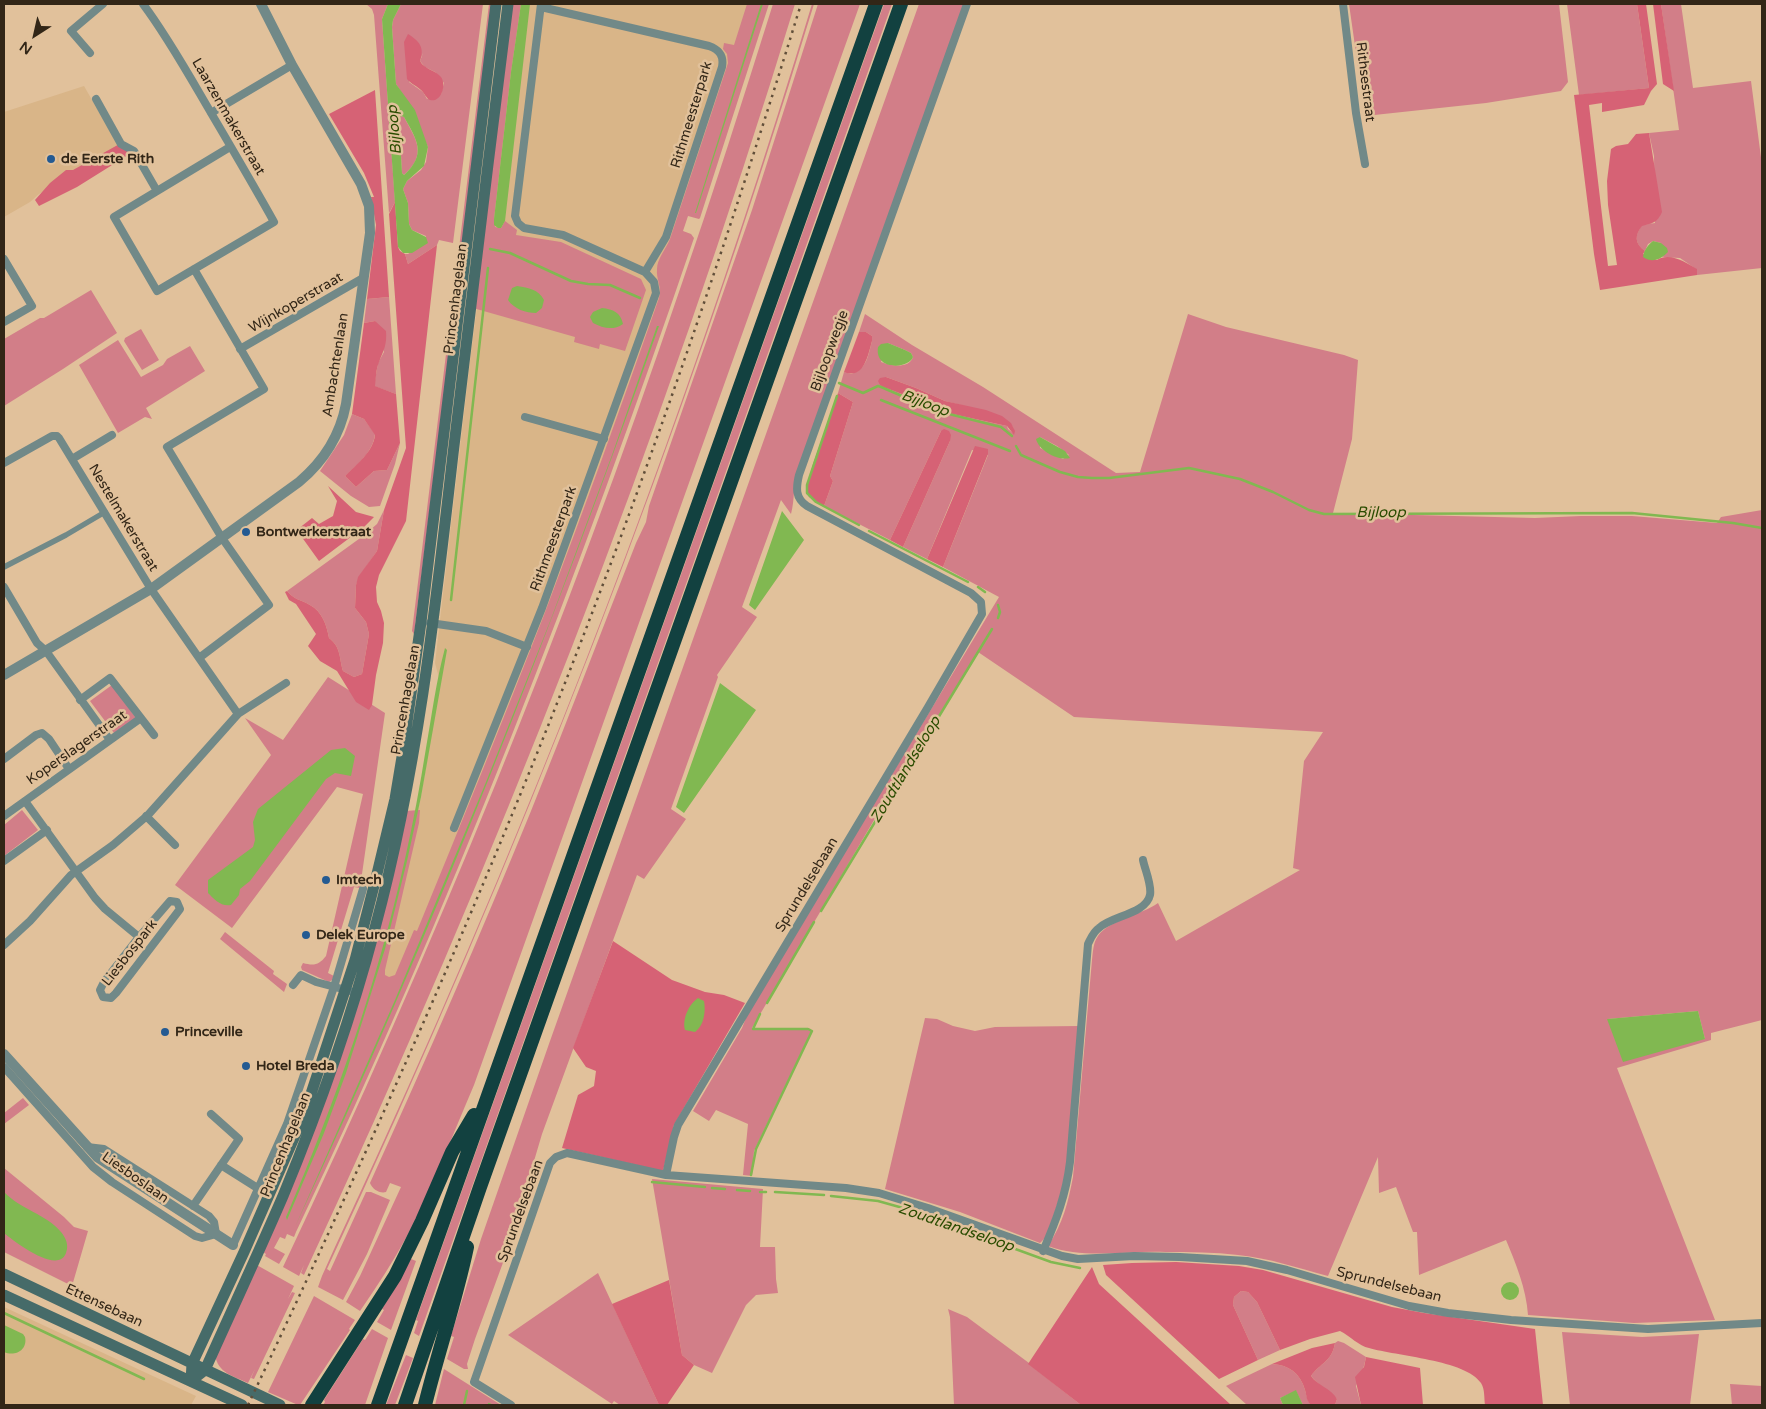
<!DOCTYPE html>
<style>
body{margin:0}
#map{position:relative;width:1766px;height:1409px;overflow:hidden;background:#e1c19b;font-family:"Varela Round",sans-serif}
canvas{display:block}
.frame{position:absolute;inset:0;border:5px solid #322617;pointer-events:none}
.north{position:absolute;left:10px;top:10px;width:50px;height:50px;-webkit-text-stroke:4px #e1c19b;paint-order:stroke;rotate:215deg;font-size:14px;font-weight:700;line-height:20px;text-align:center;color:#322617}
.north::after{content:'';display:block;margin:auto;width:18px;height:22px;background:#322617;clip-path:polygon(50% 0,100% 100%,50% 72%,0 100%)}
</style>
<div id="map">
<canvas width="1766" height="1409"></canvas>
<div class="frame"></div>
<div class="north">N</div>
</div>
<script>
const g = document.querySelector('canvas').getContext('2d');
g.lineJoin = 'round';
function paint(path, color) { g.fillStyle = color; g.fill(path, 'evenodd'); }
function stroke(path, color, width, dash) { g.strokeStyle = color; g.lineWidth = width; g.lineCap = dash ? 'butt' : 'round'; g.setLineDash(dash || []); g.stroke(path); }
function label(font, color, halo, rows, align = 'center') {
  g.font = font + ' "Varela Round",sans-serif'; g.lineWidth = 5; g.setLineDash([]); g.textBaseline = 'middle'; g.strokeStyle = halo; g.fillStyle = color; for (const [text, x, y, turn = 0] of rows) {
    g.save(); g.translate(x, y); g.rotate((+turn || 0) * Math.PI / 180); g.textAlign = isNaN(turn) ? turn : align; if (halo) g.strokeText(text, 0, 0); g.fillText(text, 0, 0); g.restore();
  }
}
paint(new Path2D(`
 M516 4H768L682 231 692 235 398 1002 375 984 421 797 440 682 435 663 470 361Z
 M84 86 119 147 39 194 30 202 4 217V112Z
 M4 1307 196 1396 191 1405H4Z`), '#d9b588');
paint(new Path2D(`
 M366 4H388L382 19 395 202 389 213 374 15 372 9Z
 M401 4H483L453 243 439 240 437 245 408 264 405 254H408L426 242V236L412 230 409 224 408 203 403 189 407 181 421 170 426 162 428 147 407 101 396 84 392 27 393 20ZM423 53 420 61 425 67 435 72 444 83 441 94 427 99 423 92 409 82Z
 M489 4H493L414 634 412 631Z
 M512 4H521L511 72 494 219 495 227 501 228 505 221 517 230 516 235 561 242 641 279 646 290 625 351 600 344 599 349 574 342 575 337 473 308Z
 M747 4H769L700 218 699 219 688 216 683 231 691 234 694 238C579 575 450 910 296 1232L294 1237 287 1234 285 1239 280 1237 274 1248 285 1254 279 1264 265 1256 266 1254 261 1251 322 1105 405 811 420 810 419 823 385 970V975L389 977 395 975 414 930 417 931C460 826 503 721 544 615 584 510 622 404 659 298 662 286 656 280 657 269 657 259 666 249 670 239L728 63 727 54 723 49 724 43 734 45Z
 M773 4H795C662 439 496 862 304 1275L301 1273 304 1265 299 1276 283 1267C434 949 567 622 680 289 713 194 743 99 773 4Z
 M812 4H814C682 437 518 859 327 1269L330 1271 366 1192H371L390 1200 367 1254 343 1300 318 1287 322 1276C339 1237 358 1198 376 1158 418 1066 458 974 497 881 617 594 722 301 812 4Z
 M818 4H860L474 1085C452 1136 433 1188 407 1236 393 1262 377 1286 360 1311L346 1302 360 1276 401 1187 390 1183 386 1192C380 1194 372 1189 370 1183 426 1060 480 936 531 811 567 722 601 632 636 543L646 522 649 506 752 210Z
 M884 4H892L419 1336 414 1333 418 1321 416 1320Z
 M919 4H964L797 472C793 486 795 499 791 514L781 500 742 607 757 617 717 675 718 677 671 809 686 819 644 879 637 875 542 1134 508 1249 475 1339 467 1364 468 1369H464L447 1359 454 1337 451 1336 481 1239 550 1041Z
 M1349 4H1559L1568 82 1561 91 1486 103 1365 116Z
 M1567 4H1637L1649 88 1579 95Z
 M1661 4H1681L1693 88 1751 81 1762 165V268L1697 275 1696 269 1680 258 1661 257 1664 256 1661 243 1653 241 1648 244 1645 251C1634 243 1635 235 1642 225L1655 223 1654 156 1649 133 1679 130Z
 M401 116 404 117C417 141 427 154 404 175L402 173 399 119Z
 M91 290 117 333 63 369 4 406V339L40 318H44Z
 M389 297 396 394 374 386 378 363 384 352 375 321 364 323 367 299Z
 M865 314 912 345 983 387 1116 473 1140 472 1188 314 1226 327 1344 355 1358 360 1352 439 1333 513 1535 518 1581 516H1632L1717 523 1721 517 1762 510V1020L1711 1033V1040L1617 1068 1715 1320 1634 1323 1528 1315C1526 1288 1516 1264 1506 1240L1419 1275 1417 1232H1413L1396 1187 1379 1193 1378 1157 1328 1276C1298 1268 1269 1258 1238 1255 1214 1252 1190 1252 1166 1252 1128 1250 1085 1260 1048 1246 1063 1223 1068 1203 1073 1177L1092 960C1093 952 1093 943 1098 936 1109 920 1141 915 1158 903L1176 941 1300 870 1293 868 1304 761 1323 732 1074 717 978 652 877 815 752 1028H806L811 1029V1032L754 1151 752 1176 743 1175 748 1124 716 1110 709 1121 693 1111 742 1028 748 1013 765 984 999 597 943 567 988 455 972 450 927 559 903 547 950 441 941 431 890 540 824 506 833 481 830 476 853 402 838 393 844 372 851 374C867 369 868 356 872 341V336L866 332H859ZM888 343 905 350 911 353 913 357C909 369 891 366 881 362ZM886 377 916 388 945 401 973 408 1013 427 1014 434 1008 429 1007 426 939 411 915 399 886 388ZM1040 437 1057 446 1069 455 1063 459 1040 448ZM1698 1011 1705 1039 1607 1019H1608Z
 M141 329 159 360 142 370 124 341 125 338Z
 M118 340 141 377 163 365 167 359 190 346 205 371 146 408 152 419 145 417 118 433 79 365Z
 M352 414 364 419 375 434C373 452 358 464 345 476L356 487 374 471 387 470 400 443 395 464 380 506 369 507 351 496 320 471 344 435Z
 M384 510 377 551 359 577 356 585 355 608 366 622 369 634 362 674 354 677 343 671C339 657 341 647 329 638 327 626 322 611 310 605 300 599 296 601 287 591L363 536 377 524Z
 M328 677 385 713 360 888 354 887 328 973 334 976 332 980 329 982 302 970 301 967 303 963C314 966 319 965 326 956L363 794 337 787 232 928 175 885 271 755 245 718 283 740Z
 M112 685 136 718 114 733 90 701Z
 M22 810 38 830 4 856V825Z
 M225 932 274 971 273 974 287 984 284 992 220 939Z
 M925 1018 937 1019 953 1026 975 1031 995 1027 1079 1026 1066 1177 1047 1236 1040 1243 960 1212 885 1189Z
 M23 1098 29 1105 4 1124V1113Z
 M4 1168 64 1217 74 1227 88 1231 72 1286 4 1252Z
 M652 1179 763 1189 760 1247H775L776 1279 778 1293 756 1295 746 1305 712 1373 694 1365 682 1355Z
 M411 1259 416 1261 391 1330 377 1322 384 1310 382 1309Z
 M255 1264 294 1286 288 1299 292 1292 295 1293 254 1379 251 1378 255 1369 248 1383C233 1376 218 1373 215 1355Z
 M598 1273 659 1405H620L614 1401 612 1404 508 1335Z
 M1241 1291 1248 1292 1257 1302 1280 1350 1258 1360 1233 1305 1234 1297Z
 M314 1296 355 1320 349 1329 350 1330 300 1405H298L268 1392Z
 M948 1309 967 1317 1029 1363V1364L1081 1405H954L950 1317Z
 M372 1329 388 1338 365 1405H323L325 1402 324 1400 363 1339 365 1340Z
 M1562 1332 1642 1337 1699 1334 1690 1405H1570Z
 M1338 1341 1344 1343 1366 1357 1364 1366 1356 1386 1361 1405H1335L1337 1399C1329 1391 1318 1385 1311 1376 1320 1363 1332 1362 1335 1343Z
 M406 1355 413 1358 395 1405H386Z
 M1272 1364C1289 1365 1300 1373 1305 1390 1307 1397 1307 1400 1311 1405H1303L1296 1391 1280 1398 1283 1405H1247L1226 1386Z
 M444 1369 501 1405H435Z
 M1730 1384 1762 1386V1405H1732Z`), '#d27e88');
paint(new Path2D(`
 M1637 4H1646L1657 84 1651 91 1644 105 1602 112V103L1589 105 1608 266 1617 265 1608 205 1607 181 1611 149 1616 146 1628 144 1636 134 1649 133 1662 212C1657 223 1653 223 1642 226 1635 235 1634 243 1645 251L1643 254 1657 260C1670 252 1685 262 1697 269V275L1600 290 1594 254 1574 95 1649 88Z
 M1653 4H1661L1674 91 1663 84Z
 M408 34C419 41 425 47 420 61L422 64C428 70 436 71 441 77 447 85 441 103 430 100 426 98 425 94 422 91 417 86 411 84 407 79L404 42Z
 M375 90 389 297 367 299 376 225 371 197H374L364 173 329 114Z
 M123 142 133 152 77 187 39 206 35 200 50 183 66 170H73Z
 M395 202 398 247 400 251 405 254 408 264 437 245 406 521 379 575 376 587 377 602 381 611 384 623 383 643 376 675 372 705 369 710 356 702 337 671 320 661 308 646 316 634 296 604 289 600 285 592 287 591C296 601 300 599 310 605 322 611 327 626 329 638 341 647 339 657 343 671L354 677 362 674 369 634 366 622 355 608 356 585 358 577 377 551 384 510 406 448 389 214Z
 M375 321 386 331C387 345 384 349 379 362 376 369 376 378 375 386L396 394 400 443 387 470 374 471 356 487 345 476C357 464 373 452 375 435L364 419 352 414 364 323Z
 M859 332H866L872 336V341C868 355 864 380 844 372Z
 M886 377 916 388 945 401 986 410 1002 416 1011 423 1015 431 1014 435 1007 426 939 411 915 399 886 388 880 385 878 381 880 378Z
 M838 393 853 402 830 476 833 481 824 506 809 497 806 491 813 464Z
 M944 429 949 431 951 435 950 441 903 547 890 540 941 431Z
 M975 446 988 449V454L943 567 927 559Z
 M328 486 356 512 374 517 364 527 319 561 301 536 298 529 312 518 319 524 333 516 337 501Z
 M613 941 672 980 705 992 724 995 745 1003 674 1125 663 1171 562 1148 578 1095 594 1086 596 1071 586 1067 573 1048Z
 M1176 1262 1239 1266 1263 1270 1392 1307 1424 1313 1535 1329 1543 1405H1485C1484 1398 1485 1389 1481 1383 1466 1360 1396 1356 1369 1348 1359 1346 1350 1336 1340 1331L1310 1339 1280 1350 1257 1302 1248 1292 1241 1291 1234 1297 1233 1305 1258 1360 1219 1379 1106 1275 1103 1265 1132 1263Z
 M1092 1267 1099 1284 1231 1405H1081L1028 1364Z
 M669 1280 682 1355 694 1365 667 1405H659L612 1304Z
 M1335 1343C1332 1362 1320 1363 1311 1376 1318 1386 1331 1388 1337 1399L1335 1405H1311C1306 1400 1307 1397 1305 1390 1300 1373 1289 1365 1272 1364L1312 1348Z
 M1366 1357 1420 1368 1423 1405H1361L1355 1377 1364 1367Z`), '#d66275');
paint(new Path2D(`
 M388 4H401L393 20 392 27 396 84 415 110 428 147 424 166 407 181 403 189 408 203 409 224 412 230 426 237 428 243 412 253H403L398 247 382 19ZM401 116 404 117C417 140 427 154 404 175L402 173 399 119Z
 M521 4H530L505 221 501 228H498L494 225V219L511 72Z
 M761 4H763L696 213H695Z
 M1653 241 1661 243 1667 248 1668 252C1660 260 1652 263 1643 257 1644 250 1648 245 1653 241Z
 M517 286C529 288 538 289 544 300L542 308 536 313C526 313 514 309 508 300L512 288Z
 M602 308C613 309 621 313 623 324 613 331 603 328 593 323L590 317 593 312Z
 M657 326H659C551 632 432 933 295 1227L395 1000 486 782 551 619 612 455Z
 M888 343 905 350 911 353 913 357C909 369 874 371 878 347L881 344Z
 M1040 437 1065 451 1070 458C1058 461 1039 451 1036 439Z
 M782 511 804 540 755 610 749 605Z
 M445 648 447 650 421 797 407 861 385 949 346 1073 324 1133 287 1220 286 1217C336 1101 377 983 405 859 413 823 420 786 426 748 432 715 436 681 445 648Z
 M720 683 756 710 684 813 676 807Z
 M345 748 355 756 351 776 335 773 326 779 250 881 240 889 239 895 231 905C221 907 214 899 208 893V880L253 847 255 840 253 822 258 809 331 750Z
 M698 998 704 1001C706 1011 704 1026 695 1032L685 1030C682 1019 689 1004 698 998Z
 M1698 1011 1705 1039 1623 1062 1607 1019Z
 M4 1192C20 1209 46 1214 61 1232 66 1238 69 1245 66 1253 58 1275 15 1242 4 1233Z
 M1501 1291a9 9 0 1 1 18 0a9 9 0 1 1-18 0Z
 M4 1325 23 1334 25 1337C28 1350 15 1357 4 1352Z
 M1296 1390 1303 1405H1283L1280 1398Z`), '#81b851');
stroke(new Path2D(`
 M490 249 510 253 571 281 588 284 610 285 640 298
 M839 383 863 393 878 386 881 387 937 411 1001 427 1012 436
 M837 396 807 485V493L816 502 859 525
 M881 400 1010 451
 M1016 446 1021 455 1060 472 1078 477 1092 478H1109L1189 468 1240 479 1273 492 1309 510 1324 514 1632 513 1733 523 1762 528
 M869 531 968 582
 M978 587 985 592
 M451 600 488 268
 M998 605 1000 612 998 618
 M821 911 992 629
 M767 1003 814 922
 M751 1175 756 1149 812 1031 808 1029H753L760 1014
 M652 1182 705 1187
 M712 1188 725 1189
 M737 1190 750 1191
 M760 1192H766
 M775 1192 824 1195
 M831 1196 878 1201 903 1208 1051 1262 1080 1268
 M4 1313 144 1379
 M489 1404 491 1405
 M464 1405 467 1391`), '#81b851', 2.5);
stroke(new Path2D(`
 M4 567 66 535 105 512`), '#718988', 5.5);
stroke(new Path2D(`
 M143 4C164 32 182 63 200 94 225 137 250 179 274 222L157 291 114 217 230 147
 M1343 4 1356 113 1365 164
 M541 7 709 46C720 50 724 56 722 67L666 237 645 272
 M90 53 71 31 103 4
 M96 99 121 144 134 151 157 191
 M211 113 292 65
 M4 259 32 306 4 322
 M194 269 264 389 167 447 222 538 269 605 199 658 238 714
 M240 349 363 278
 M525 417 604 439
 M72 459 112 435
 M4 463 52 436H57L59 438 151 589 199 658
 M4 587 37 643 46 651 110 740
 M430 623 486 631 527 647
 M80 700 110 678 154 735
 M4 759 36 735 42 733 49 739 69 769
 M25 801 95 898 105 909 139 937 104 982 100 990 103 997 111 998 116 993 177 913 180 909 177 902 170 901 139 937
 M4 816 141 718
 M146 816 175 845
 M454 828 542 608 656 293 654 282 645 272 563 235 524 228 518 223 515 216 541 4
 M4 861 47 830
 M4 945 30 921 71 875 113 845 148 815 238 714 286 683
 M293 985 301 975 316 982 350 991
 M4 1067 93 1167 112 1182 195 1236 202 1238 216 1234 214 1222 209 1216 104 1149 87 1147
 M221 1165 259 1189
 M666 1175 674 1137 678 1125 928 707 982 614 981 602 971 593 807 506C795 498 796 488 799 475L967 4
 M193 1206 239 1139 211 1114
 M233 1245 287 1124 334 987 363 889
 M1043 1251C1056 1221 1066 1195 1070 1162L1088 944C1091 938 1093 932 1099 928 1111 916 1146 914 1150 895 1152 885 1145 870 1143 860
 M511 1405 474 1382 550 1163 556 1157 567 1153 666 1175 846 1188 879 1193 928 1208 1062 1256 1078 1259 1134 1256 1180 1257 1247 1261 1287 1270 1409 1306 1448 1313 1511 1320 1648 1329 1762 1323`), '#718988', 8);
stroke(new Path2D(`
 M4 675 151 589 299 482C324 461 340 436 346 404L370 233 369 206 361 184 292 65 261 4
 M4 1054 97 1157 233 1245`), '#718988', 10);
stroke(new Path2D(`
 M4 1274 280 1405
 M4 1295 242 1405
 M191 1381 205 1370C231 1312 258 1254 283 1196 319 1109 351 1019 375 928 417 773 435 613 453 454 471 303 489 154 508 4
 M191 1381 192 1364 244 1252 304 1115 355 960 376 878 395 799 403 751 421 622 496 4`), '#466b69', 11);
stroke(new Path2D(`
 M312 1405 395 1276 422 1221 452 1152 474 1115
 M378 1405 876 4
 M405 1405 480 1187 901 4
 M425 1405C438 1352 456 1300 467 1247`), '#124140', 14);
stroke(new Path2D(`
 M248 1405C340 1211 429 1016 511 817 621 551 716 279 801 4`), '#614f3a', 2.5, [2.5, 5]);
for (const [x, y, r, color] of [
 [51,159,5,"#245a92"],
 [246,532,5,"#245a92"],
 [326,880,5,"#245a92"],
 [306,935,5,"#245a92"],
 [165,1032,5,"#245a92"],
 [246,1066,5,"#245a92"]
]) { const dot = new Path2D(); dot.arc(x, y, r, 0, 2 * Math.PI); g.fillStyle = color; g.fill(dot); stroke(dot, '#e1c19b', 2); }
label('14px', '#322617', '#e1c19b', [
 ["Rithsestraat",1365,82,83],
 ["Rithmeesterpark",692,115,-73],
 ["Laarzenmakerstraat",228,117,60],
 ["Princenhagelaan",456,299,-83],
 ["Wijnkoperstraat",296,303,-30],
 ["Bijloopwegje",830,351,-70],
 ["Ambachtenlaan",336,365,-81],
 ["Nestelmakerstraat",123,518,59],
 ["Rithmeesterpark",554,539,-70],
 ["Princenhagelaan",406,700,-80],
 ["Koperslagerstraat",77,748,-35],
 ["Sprundelsebaan",807,885,-59],
 ["Liesbospark",130,953,-52],
 ["Princenhagelaan",286,1145,-68],
 ["Liesboslaan",135,1178,35],
 ["Sprundelsebaan",521,1211,-70],
 ["Sprundelsebaan",1389,1285,14],
 ["Ettensebaan",104,1306,25]
]);
label('bold 14px', '#322617', '#e1c19b', [
 ["de Eerste Rith",61,159],
 ["Bontwerkerstraat",256,532],
 ["Imtech",336,880],
 ["Delek Europe",316,935],
 ["Princeville",175,1032],
 ["Hotel Breda",256,1066]
], 'left');
label('italic 15px', '#2a4c00', '#e1c19b', [
 ["Bijloop",395,130,-95],
 ["Bijloop",925,404,21],
 ["Bijloop",1381,513],
 ["Zoudtlandseloop",906,770,-59],
 ["Zoudtlandseloop",956,1228,19]
]);
</script>
